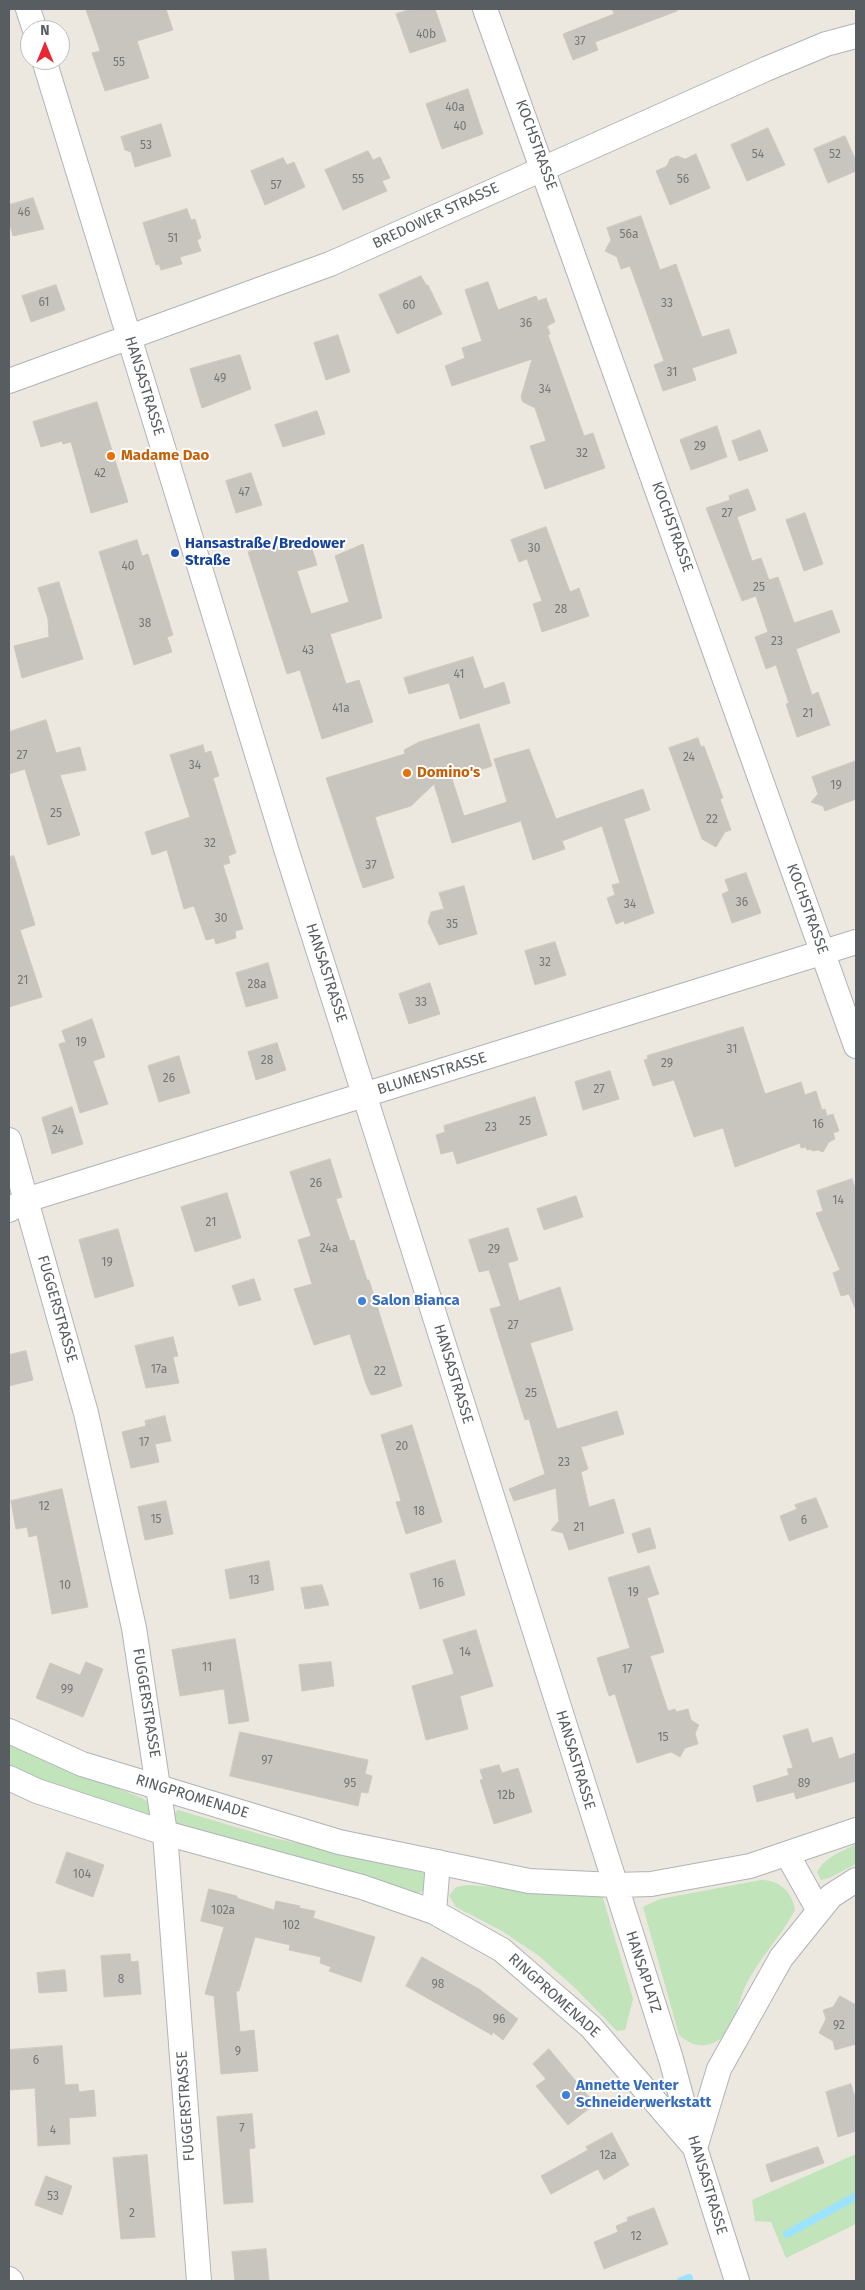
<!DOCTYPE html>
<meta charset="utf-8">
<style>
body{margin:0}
#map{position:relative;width:865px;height:2290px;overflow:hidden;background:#ece7df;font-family:"Fira Sans",sans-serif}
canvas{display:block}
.frame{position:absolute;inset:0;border:10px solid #585d61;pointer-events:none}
.north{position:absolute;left:20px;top:20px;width:50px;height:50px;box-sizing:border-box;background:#fff;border:1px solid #bcbec0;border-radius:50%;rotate:0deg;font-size:14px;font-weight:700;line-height:20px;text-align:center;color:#585d61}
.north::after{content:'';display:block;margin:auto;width:18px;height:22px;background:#eb2635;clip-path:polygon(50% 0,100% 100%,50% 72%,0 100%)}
</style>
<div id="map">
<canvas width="865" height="2290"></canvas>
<div class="frame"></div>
<div class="north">N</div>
</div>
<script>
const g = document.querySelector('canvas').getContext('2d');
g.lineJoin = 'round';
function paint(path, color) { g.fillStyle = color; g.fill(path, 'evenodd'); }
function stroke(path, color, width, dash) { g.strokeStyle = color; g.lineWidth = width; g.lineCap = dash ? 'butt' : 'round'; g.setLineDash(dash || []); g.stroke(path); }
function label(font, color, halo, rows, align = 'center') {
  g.font = font + ' "Fira Sans",sans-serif'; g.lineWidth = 4; g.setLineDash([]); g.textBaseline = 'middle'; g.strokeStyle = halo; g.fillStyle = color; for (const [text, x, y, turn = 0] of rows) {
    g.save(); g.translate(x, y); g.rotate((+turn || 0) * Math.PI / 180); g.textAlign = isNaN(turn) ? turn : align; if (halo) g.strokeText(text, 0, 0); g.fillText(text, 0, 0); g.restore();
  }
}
paint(new Path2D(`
 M9 1743 144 1799 151 1805 150 1813 145 1818 9 1770Z
 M178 1810 273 1838 346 1853 428 1874 427 1890 418 1893 175 1830 170 1817Z
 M856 1844V1864L829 1878 821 1880 817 1872C825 1857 841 1852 856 1844Z
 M761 1880C780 1880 792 1892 795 1910 781 1937 758 1959 745 1987 737 2004 735 2032 717 2041 703 2049 690 2045 679 2035L643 1907 660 1899Z
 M468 1885 602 1895 633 1999 625 2030 617 2031 574 1987 539 1956 502 1931 456 1907 449 1896 456 1887Z
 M856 2154V2224L786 2258 771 2222 755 2221 752 2200Z`), '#c1e4ba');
stroke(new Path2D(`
 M787 2234 856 2196
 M681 2281 689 2278`), '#9ce3ff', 8);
const building = new Path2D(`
 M86 9H166L173 30 137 41 149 78 105 91 92 53 100 51Z
 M412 9H435L446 41 410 53 396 14Z
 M612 9H677V11L595 42 598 50 573 60 563 34 614 14Z
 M468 89 483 134 442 149 426 104Z
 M161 124 171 156 135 167 131 152 125 150 121 137Z
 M768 128 785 165 747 181 731 145Z
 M845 136 856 161V171L828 183 814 149Z
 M368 151 373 160 380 157 390 178 382 181 387 191 343 210 325 170Z
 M696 154 710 188 670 205 656 171 667 166 670 159 677 156 685 159Z
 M283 158 287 165 294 162 305 187 265 205 251 171Z
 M33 198 44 229 13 236 9 221V205Z
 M187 209 191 220 195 219 201 238 197 240 201 251 180 257 182 264 161 270 159 264 156 265 143 223Z
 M641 216 660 270 676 264 702 337 729 329 737 353 692 368 696 380 663 391 654 365 664 361 630 266 621 269 617 257 605 251 611 240 607 228Z
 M421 276 426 285H428L442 314 397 334 379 295Z
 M488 282 498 310 536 296 538 301 546 298 555 322 547 326 550 334 548 335 584 436 593 433 605 468 545 489 530 446 546 441 535 408 523 402 521 397 532 359 452 386 445 366 465 358 462 348 482 341 465 290Z
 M56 285 65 310 31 322 22 296Z
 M338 335 350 372 326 380 314 343Z
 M240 355 251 389 202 408 190 369Z
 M97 402 128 502 91 513 71 442 63 444 62 441 41 447 33 422Z
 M317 411 325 434 283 447 275 425Z
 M717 426 727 457 691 470 680 440Z
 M760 430 768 451 739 461 732 441Z
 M251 473 262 505 236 513 226 481Z
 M748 489 756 510 737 517 752 561 761 558 769 580 778 577 794 623 832 610 840 632 796 649 812 695 818 692 830 725 797 737 786 704 789 703 776 665 766 669 755 637 768 632 756 596 742 601 706 508 730 500 729 496Z
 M805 513 823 564 804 571 786 520Z
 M546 527 570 592 579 588 589 616 542 632 533 604 542 601 527 559 519 562 511 540Z
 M137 540 142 556 148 554 173 635 167 637 172 652 134 665 99 552Z
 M287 540 290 549 310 542 317 565 297 571 311 614 349 602 335 556 363 544 382 618 330 634 346 684 359 680 373 722 322 739 300 670 287 674 248 552Z
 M59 582 83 659 22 678 14 646 49 637 48 619 38 588Z
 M473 657 484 689 504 682 510 703 460 719 449 683 409 694 404 678Z
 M46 720 56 753 80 747 86 770 60 775 80 835 48 845 25 769 9 774V732Z
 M479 724 492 766 452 779 464 816 507 802 494 759 529 749 556 819 643 789 650 810 624 819 654 913 625 924 624 921 616 924 607 898 615 895 612 885 620 883 602 826 562 841 565 849 533 860 521 821 452 843 434 784 411 806 375 817 394 878 363 888 326 778 405 754 404 750 419 742Z
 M698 738 701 747 704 746 723 798 720 799 731 830 725 832 716 847 702 839 669 748Z
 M203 745 205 753 211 751 219 776 213 778 236 853 228 856 230 863 223 865 243 929 235 931 236 938 216 944 214 938 206 940 194 906 184 909 167 850 152 855 145 832 190 817 170 755Z
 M856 761V799L825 811 823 806 811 802 818 794 812 777Z
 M14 856 35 925 20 930 42 997 9 1007V857Z
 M746 873 761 913 732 923 722 894 729 891 725 880Z
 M464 886 477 934 439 945 428 922 431 912 444 909 439 893Z
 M555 942 566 975 535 985 525 951Z
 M268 963 278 998 246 1007 236 973Z
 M430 983 440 1014 409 1024 399 994Z
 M92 1019 105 1057 93 1061 108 1104 80 1113 59 1044 66 1042 62 1031Z
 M743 1027 765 1094 801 1082 805 1095 816 1091 822 1110 825 1109 827 1116 833 1114 839 1131 833 1133 835 1139 829 1142 823 1152 818 1150 812 1151 811 1149 807 1150 806 1147 801 1148 800 1143 735 1167 723 1128 694 1137 674 1080 653 1086 644 1060 648 1059 647 1056Z
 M277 1043 286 1070 256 1080 248 1052Z
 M179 1056 190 1093 159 1102 148 1066Z
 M610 1071 619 1099 583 1110 575 1082Z
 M535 1097 547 1135 457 1164 453 1151 441 1154 436 1135 445 1132 444 1126Z
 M72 1107 83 1144 52 1154 42 1118Z
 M330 1159 342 1197 336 1199 350 1241 354 1240 367 1280H369L402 1386 377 1394 371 1395 366 1384 350 1334 314 1345 294 1289 312 1284 298 1240 311 1236 290 1172Z
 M852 1179 856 1191V1310L849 1294 841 1296 833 1273 840 1270 816 1213 823 1211 817 1191Z
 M227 1193 241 1238 195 1252 181 1207Z
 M576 1196 583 1217 544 1230 537 1209Z
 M508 1228 518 1260 508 1263 519 1301 560 1287 573 1330 530 1343 557 1429 617 1411 624 1434 581 1447 588 1469 581 1472 589 1507 614 1499 624 1533 569 1550 563 1533 551 1530 559 1521 556 1488 514 1501 509 1489 545 1474 529 1419 525 1420 490 1309 501 1306 489 1270 479 1272 469 1240Z
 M118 1229 134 1286 95 1298 79 1240Z
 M254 1279 261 1300 239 1306 232 1286Z
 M173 1337 178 1356 173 1357 179 1383 146 1388 135 1346Z
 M26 1351 33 1380 9 1386V1355Z
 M165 1416 171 1441 155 1444 159 1462 131 1468 122 1432 146 1426 145 1421Z
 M412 1425 442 1522 406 1534 396 1502 401 1501 381 1435Z
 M62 1489 88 1607 52 1614 37 1535 29 1537 27 1527 16 1529 11 1501Z
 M816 1498 828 1527 789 1541 780 1516 797 1509 795 1505Z
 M166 1501 173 1534 145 1540 138 1507Z
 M650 1528 656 1548 638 1553 632 1534Z
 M455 1560 465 1595 420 1609 410 1574Z
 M269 1561 274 1590 230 1599 225 1570Z
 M649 1566 659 1594 647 1598 664 1652 650 1656 668 1711 675 1709 676 1712 688 1709 691 1720 699 1725 695 1733 698 1744 685 1748 680 1757 671 1752 637 1763 615 1694 609 1696 597 1658 630 1648 608 1578Z
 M322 1585 329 1605 305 1609 301 1588Z
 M476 1630 493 1686 460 1696 468 1729 426 1740 412 1686 454 1674 443 1640Z
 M235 1639 249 1721 229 1724 224 1689 180 1696 172 1650Z
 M86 1662 103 1669 83 1717 36 1698 50 1663 80 1675Z
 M331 1662 334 1686 302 1691 299 1665Z
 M808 1729 812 1743 832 1737 839 1759 856 1753V1781L796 1799 794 1792 757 1802 753 1786 789 1775 787 1769 793 1768 783 1736Z
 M240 1732 368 1760 365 1774 372 1776 368 1793 361 1792 358 1806 230 1776Z
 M499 1765 502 1773 518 1768 532 1812 494 1824 480 1780 483 1779 480 1770Z
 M67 1852 104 1865 93 1897 56 1883Z
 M209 1889 237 1896V1898L274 1910 276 1901 300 1906 299 1908 315 1911 313 1918 375 1937 361 1982 329 1971 331 1967 320 1963 321 1957 289 1950 290 1945 255 1937 239 1991H236L240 2032 254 2030 258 2071 221 2074 214 1996 205 1994 224 1927 201 1921Z
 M130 1954 131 1962 138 1961 141 1994 104 1997 101 1956Z
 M422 1957 479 1989 518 2019 503 2040 493 2032 492 2035 406 1986Z
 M65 1970 67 1991 39 1993 37 1973Z
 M840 1996 856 2005V2044L835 2050 833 2041 819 2033 826 2019 823 2010 833 2007Z
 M62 2046 65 2085 78 2084 79 2092 94 2090 96 2116 69 2118 70 2144 38 2146 35 2088 10 2090 9 2050Z
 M549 2049 595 2104 568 2125 536 2086 546 2079 533 2064Z
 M851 2084 856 2101V2131L838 2137 826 2092Z
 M252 2114 255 2148 249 2149 253 2202 224 2204 217 2117Z
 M612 2133 629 2165 604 2180 598 2169 551 2194 541 2176 588 2150 586 2147Z
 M818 2147 824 2163 771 2182 766 2165Z
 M147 2155 155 2237 121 2239 113 2158Z
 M46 2176 72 2186 62 2215 35 2205Z
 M654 2208 668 2244 604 2269 594 2242 618 2232 616 2226 628 2221 627 2218Z
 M266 2249 269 2280 235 2281 232 2252Z`);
paint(building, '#c8c4be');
stroke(building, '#d0c7bd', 1);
const street = new Path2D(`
 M28 9 35 30
 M485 9 856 1046
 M44 60 288 855 671 2059 695 2148 737 2281
 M9 381 330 264 766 69 826 44 856 36
 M9 1140 86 1413 134 1628 165 1833 199 2281
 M9 1210 26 1200 856 942
 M9 1731 82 1764 339 1842 529 1881 615 1885 651 1884 750 1866 856 1830
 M9 1778 37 1791 165 1833 362 1887 434 1912 502 1950 591 2027 691 2143
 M787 1854 819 1911
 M434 1912 438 1862
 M695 2148 719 2069 781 1958 831 1896 856 1880
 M9 2279 11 2281`);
stroke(street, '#b0b4b7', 26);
stroke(street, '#fff', 24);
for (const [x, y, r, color] of [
 [111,456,5,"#e8710a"],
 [175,553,5,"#1a4fb4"],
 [407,773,5,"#e8710a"],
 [362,1301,5,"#3f7fe0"],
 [566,2095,5,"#3f7fe0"]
]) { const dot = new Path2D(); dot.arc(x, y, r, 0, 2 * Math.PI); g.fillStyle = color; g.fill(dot); stroke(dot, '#fff', 2); }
label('12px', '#747778', null, [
 ["40b",426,35],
 ["37",580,42],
 ["55",119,63],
 ["40a",455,108],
 ["40",460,127],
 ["53",146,146],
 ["54",758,155],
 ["52",835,155],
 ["55",358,180],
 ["56",683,180],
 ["57",276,186],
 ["46",24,213],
 ["56a",629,235],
 ["51",173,239],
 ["61",44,303],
 ["33",667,304],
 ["60",409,306],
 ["36",526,324],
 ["31",672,373],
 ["49",220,379],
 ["34",545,390],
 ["29",700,447],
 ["32",582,454],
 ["42",100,474],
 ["47",244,493],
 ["27",727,514],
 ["30",534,549],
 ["40",128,567],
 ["25",759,588],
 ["28",561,610],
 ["38",145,624],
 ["23",777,642],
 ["43",308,651],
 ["41",459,675],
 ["41a",341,709],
 ["21",808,714],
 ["27",22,756],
 ["24",689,758],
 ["34",195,766],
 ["19",836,786],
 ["25",56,814],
 ["22",712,820],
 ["32",210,844],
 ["37",371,866],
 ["36",742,903],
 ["34",630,905],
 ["30",221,919],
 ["35",452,925],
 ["32",545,963],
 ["21",23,981],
 ["28a",257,985],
 ["33",421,1003],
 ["19",81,1043],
 ["31",732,1050],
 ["28",267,1061],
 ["29",667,1064],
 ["26",169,1079],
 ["27",599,1090],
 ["25",525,1122],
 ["16",818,1125],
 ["23",491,1128],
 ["24",58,1131],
 ["26",316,1184],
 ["14",838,1201],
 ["21",211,1223],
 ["24a",329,1249],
 ["29",494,1250],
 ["19",107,1263],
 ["27",513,1326],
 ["17a",159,1370],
 ["22",380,1372],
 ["25",531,1394],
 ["17",144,1443],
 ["20",402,1447],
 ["23",564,1463],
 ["12",44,1507],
 ["18",419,1512],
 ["15",156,1520],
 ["6",804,1521],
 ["21",579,1528],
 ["13",254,1581],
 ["16",438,1584],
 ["10",65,1586],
 ["19",633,1593],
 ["14",465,1653],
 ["11",207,1668],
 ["17",627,1670],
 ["99",67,1690],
 ["15",663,1738],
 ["97",267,1761],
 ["95",350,1784],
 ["89",804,1784],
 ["12b",506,1796],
 ["104",82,1875],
 ["102a",223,1911],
 ["102",291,1926],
 ["8",121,1980],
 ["98",438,1985],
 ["96",499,2020],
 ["92",839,2026],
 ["9",238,2052],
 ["6",36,2061],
 ["7",242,2129],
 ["4",53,2131],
 ["12a",608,2156],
 ["53",53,2197],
 ["2",132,2214],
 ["12",636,2237]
]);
label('15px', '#585d61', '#fff', [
 ["KOCHSTRASSE",536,145,70],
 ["BREDOWER STRASSE",436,216,-25],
 ["HANSASTRASSE",144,386,73],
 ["KOCHSTRASSE",672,527,70],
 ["KOCHSTRASSE",807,909,70],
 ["HANSASTRASSE",326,973,72],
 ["BLUMENSTRASSE",432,1074,-17],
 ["FUGGERSTRASSE",57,1309,74],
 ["HANSASTRASSE",453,1374,73],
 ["FUGGERSTRASSE",146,1703,81],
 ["HANSASTRASSE",575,1760,73],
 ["RINGPROMENADE",192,1797,17],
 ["HANSAPLATZ",643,1972,72],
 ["RINGPROMENADE",554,1996,42],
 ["FUGGERSTRASSE",186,2106,-94],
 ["HANSASTRASSE",707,2185,73]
]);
label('bold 15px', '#c56008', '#fff', [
 ["Madame Dao",121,456],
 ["Domino's",417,773]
], 'left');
label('bold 15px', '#164399', '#fff', [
 ["Hansastraße/Bredower",185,544],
 ["Straße",185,561]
], 'left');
label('bold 15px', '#366cbe', '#fff', [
 ["Salon Bianca",372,1301],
 ["Annette Venter",576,2086],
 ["Schneiderwerkstatt",576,2103]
], 'left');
</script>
